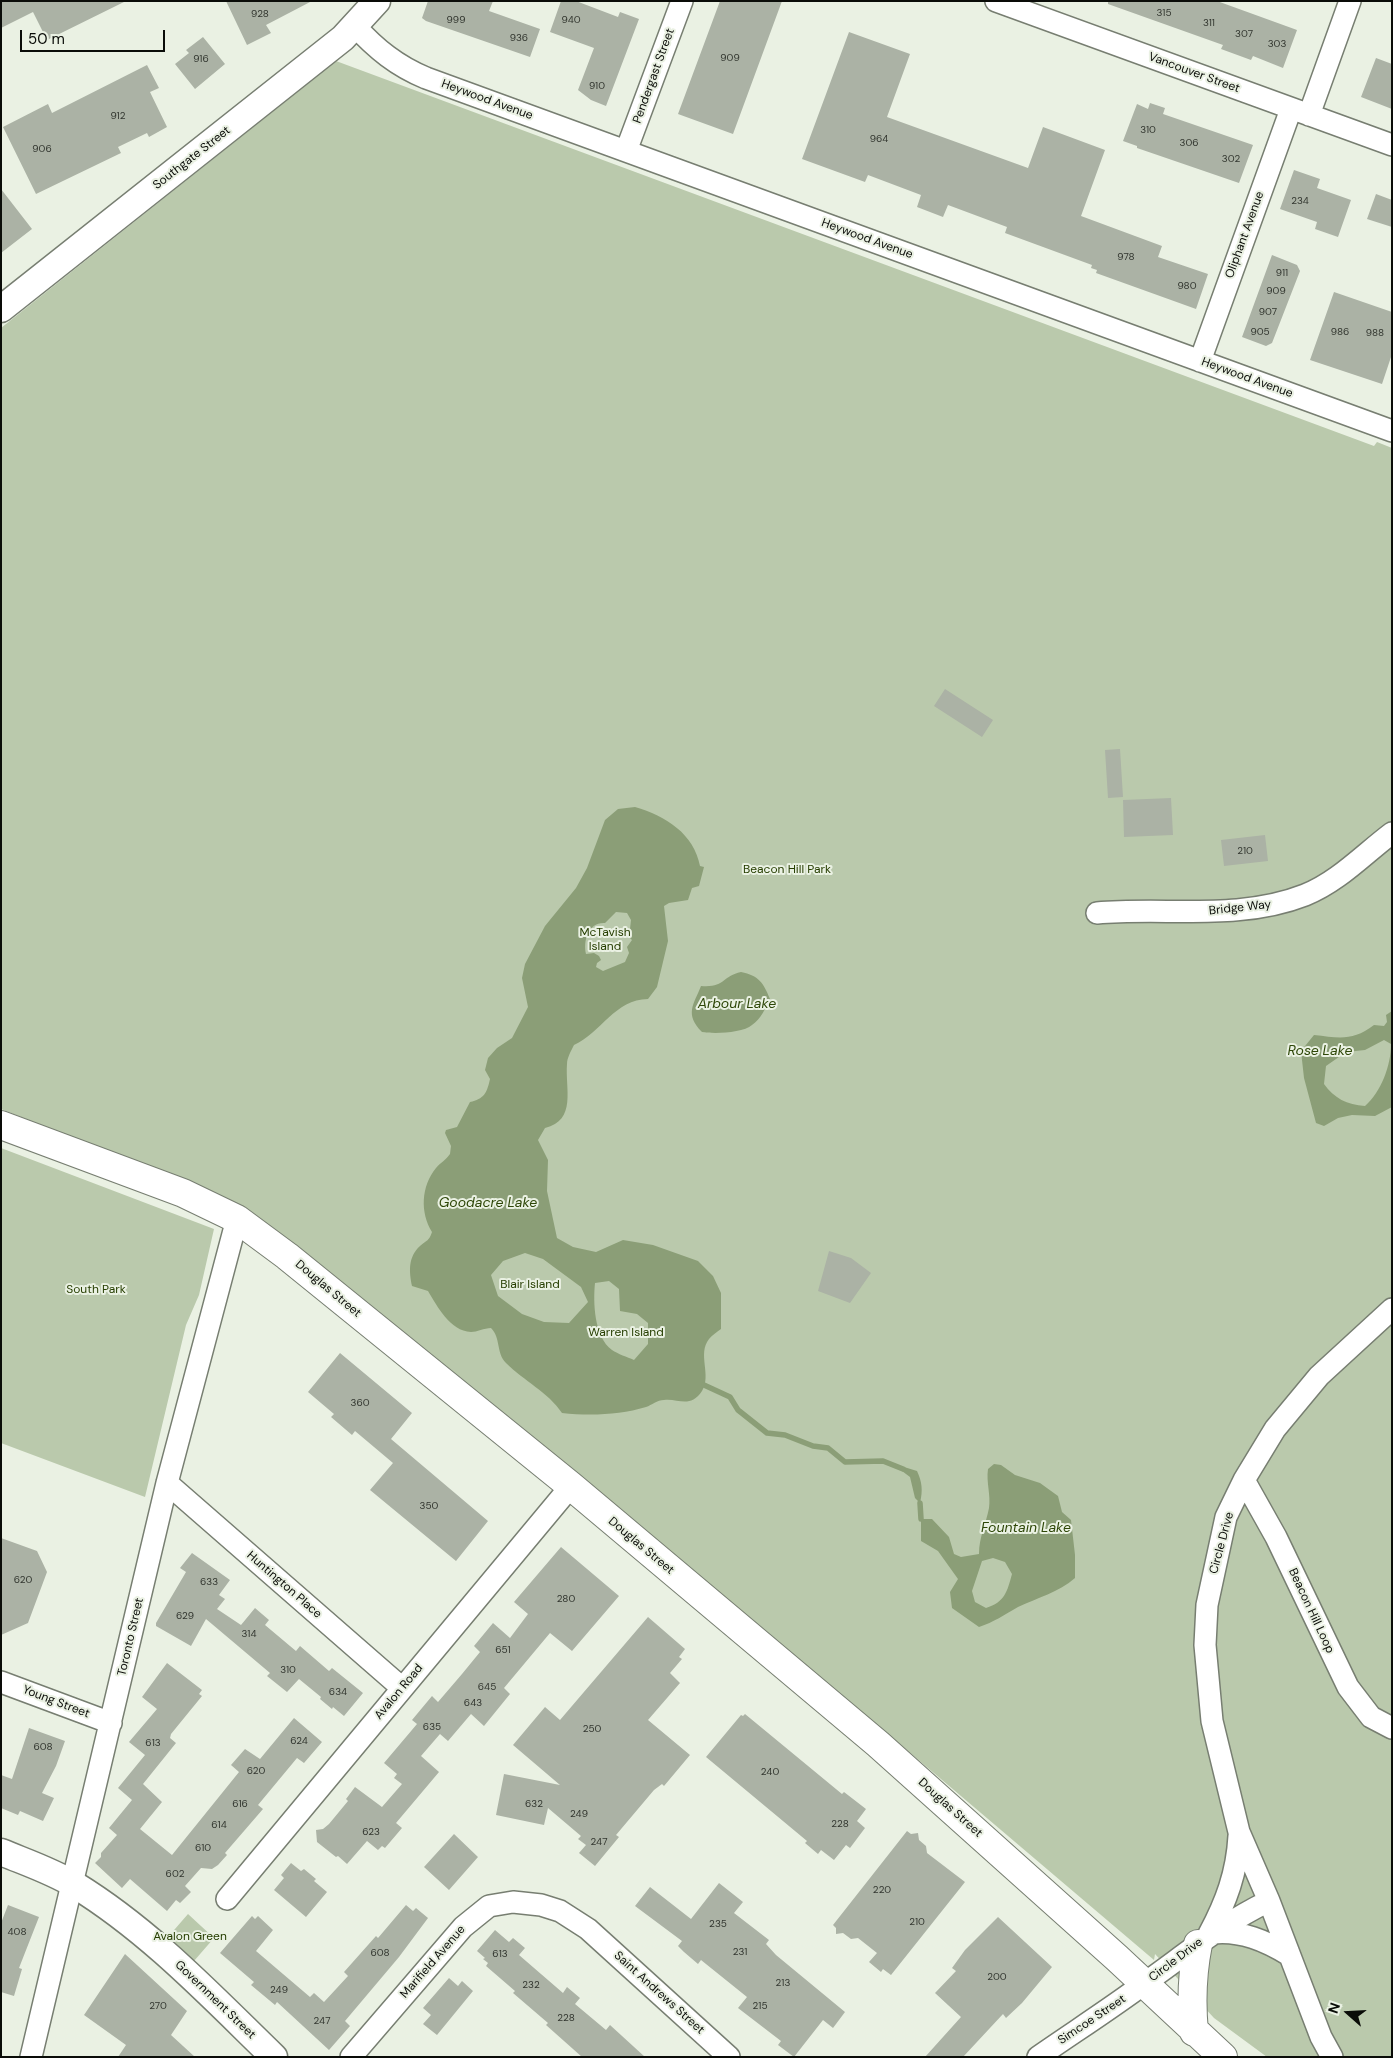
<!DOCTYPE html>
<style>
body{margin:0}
#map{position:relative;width:1393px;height:2058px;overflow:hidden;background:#eaf1e3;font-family:"DM Sans",sans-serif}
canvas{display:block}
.frame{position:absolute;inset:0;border:2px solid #0a0c08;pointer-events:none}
.north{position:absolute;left:1323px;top:1988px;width:50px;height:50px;-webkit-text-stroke:4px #eaf1e3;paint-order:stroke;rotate:289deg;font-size:14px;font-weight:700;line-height:20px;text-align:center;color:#0a0c08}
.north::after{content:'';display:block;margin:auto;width:18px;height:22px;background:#0a0c08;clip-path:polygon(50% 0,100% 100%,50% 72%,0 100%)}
.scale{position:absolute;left:20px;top:30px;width:145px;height:22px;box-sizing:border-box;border:2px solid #0a0c08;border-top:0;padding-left:6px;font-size:15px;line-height:18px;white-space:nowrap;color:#0a0c08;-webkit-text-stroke:4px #eaf1e3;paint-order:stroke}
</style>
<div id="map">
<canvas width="1393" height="2058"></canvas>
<div class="frame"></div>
<div class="north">N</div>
<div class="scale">50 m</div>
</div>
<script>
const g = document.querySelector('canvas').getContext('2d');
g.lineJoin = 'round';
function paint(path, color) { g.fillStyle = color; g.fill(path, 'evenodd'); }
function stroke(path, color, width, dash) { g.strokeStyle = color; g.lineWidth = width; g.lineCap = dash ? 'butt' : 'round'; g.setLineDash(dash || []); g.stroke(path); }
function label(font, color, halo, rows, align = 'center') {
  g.font = font + ' "DM Sans",sans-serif'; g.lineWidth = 4; g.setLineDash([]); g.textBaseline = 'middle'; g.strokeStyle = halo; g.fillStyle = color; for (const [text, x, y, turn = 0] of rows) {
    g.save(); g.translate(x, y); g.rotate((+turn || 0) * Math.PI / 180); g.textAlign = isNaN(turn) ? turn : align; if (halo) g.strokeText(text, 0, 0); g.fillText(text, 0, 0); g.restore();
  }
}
paint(new Path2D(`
 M336 61 1374 446 1377 442 1392 448V2057H1267L1214 2018 1155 1954 1154 1960 875 1723 387 1321 232 1201 1 1109V328Z
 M1 1148 214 1229 199 1295 186 1325 145 1497 1 1443Z
 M188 1914 214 1938 194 1961 168 1937Z`), '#bac9ac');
paint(new Path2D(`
 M635 807C666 816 694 834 700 866L704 867 699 886 692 888 688 900 669 903 664 906 668 941 657 987 648 999C615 999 601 1033 574 1045 571 1051 567 1058 567 1064 565 1089 577 1120 545 1128L538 1140 548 1160 547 1191 557 1238 573 1247 596 1252 623 1240 653 1245 698 1261 713 1276 721 1293V1329C717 1332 712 1335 709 1339 697 1354 712 1375 702 1391 690 1409 678 1398 664 1400 657 1400 652 1405 646 1407 620 1415 590 1416 562 1413 548 1392 524 1381 506 1363 496 1353 501 1338 491 1328 484 1328 477 1332 471 1332 450 1331 437 1306 428 1291L412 1286C409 1271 408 1257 420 1246 427 1240 429 1241 432 1232 420 1213 421 1186 436 1168 440 1163 446 1160 450 1154L451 1146 445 1133 446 1130 457 1127 470 1102C484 1099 487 1093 490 1079L485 1070 488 1058 497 1048 512 1038 528 1007 522 978 525 964 545 926 576 888 587 868 605 820 618 809ZM616 912 627 913 631 920 630 929 619 934 629 937 632 940 627 947 629 953 625 962 603 971 596 967 597 963 601 960 599 956 594 953 586 954C583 941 588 922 605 923ZM525 1253 543 1259 581 1287 588 1302 569 1323 544 1322 522 1314 498 1296 491 1275 503 1261ZM609 1281 619 1289 620 1311 637 1314 648 1323V1344L634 1360C627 1357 618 1354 612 1350 594 1337 593 1302 595 1283Z
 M741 972C759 976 763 982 770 999 765 1009 761 1019 752 1025 743 1033 714 1034 702 1032 684 1014 694 1004 701 986 725 988 722 976 741 972Z
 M1392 1011V1107L1375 1116 1352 1115 1338 1118 1324 1126 1316 1123 1304 1078 1301 1051 1314 1035C1340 1038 1353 1041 1374 1025L1384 1026 1387 1022 1386 1015ZM1384 1040 1391 1044C1391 1066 1381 1092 1365 1106 1347 1105 1334 1098 1324 1084L1326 1066 1346 1052 1365 1050Z
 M994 1464 1001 1465 1015 1475 1040 1483 1058 1496 1062 1512 1071 1520 1075 1555V1578C1059 1592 1037 1598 1018 1607 1004 1615 994 1622 979 1627L952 1608 950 1592 958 1579 938 1551 921 1541V1519H932L949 1537 954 1554 961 1557 979 1554C979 1537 986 1524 989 1508 991 1495 986 1482 988 1469ZM993 1558 1005 1562 1012 1574C1007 1592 1005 1602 986 1608L975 1602 972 1591 982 1561Z
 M904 1467 917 1471C922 1482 923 1490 920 1503L915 1498 910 1477 902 1471Z`), '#8b9e77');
stroke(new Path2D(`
 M704 1385 730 1397 738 1410 767 1433 785 1435 813 1446 828 1448 845 1462 883 1461 903 1469
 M920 1503 921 1519`), '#8b9e77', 5.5);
paint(new Path2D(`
 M1 1H126L47 40 33 12 1 28Z
 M226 1H312L266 25 271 33 247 45Z
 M428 1H493L489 11 540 29 530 57 426 21 422 18Z
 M561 1H576L618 17 620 12 639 19 606 106 591 100 578 90 594 48 550 32Z
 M720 1H782L733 134 678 114Z
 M1108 1H1217L1297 30 1283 68 1253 56 1251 60 1221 49 1223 45 1108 4Z
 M849 32 910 54 887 117 1028 168 1043 127 1105 150 1081 216 1162 246 1158 257 1208 274 1196 309 1096 273 1097 270 1091 268 1092 265 1005 233 1007 227 948 205 943 217 917 207 921 195 868 175 865 182 802 159Z
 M203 37 225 64 195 89 175 64 189 53 186 50Z
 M1376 58 1392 64V109L1361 97Z
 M147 65 159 88 150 92 167 127 149 137 147 133 118 147 121 153 36 194 3 127 48 104 52 113Z
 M1150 103 1165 108 1163 114 1253 145 1239 183 1137 148V146L1123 141 1137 104 1148 109Z
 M1294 170 1320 179 1317 188 1351 200 1338 237 1315 229 1317 222 1280 209Z
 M1 189 32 229 1 253Z
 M1376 194 1392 200V227L1367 219Z
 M1272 255 1297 265 1300 271 1272 343 1266 346 1242 337Z
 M1334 292 1392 312V354L1382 384 1310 360Z
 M945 689 993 720 982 737 934 706Z
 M1120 749 1123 797 1108 798 1105 750Z
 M1171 798 1173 835 1124 837 1123 800Z
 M1265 835 1268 861 1224 866 1221 840Z
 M829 1251 851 1258 871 1273 850 1303 818 1291Z
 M340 1353 412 1413 391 1439 488 1521 456 1561 370 1490 393 1463 355 1431 352 1435 331 1417 334 1414 308 1392Z
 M1 1538 37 1551 47 1572 28 1623 1 1635Z
 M561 1547 619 1596 572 1651 550 1633 504 1688 510 1694 484 1726 471 1714 448 1741 440 1734 421 1756 439 1772 396 1823 402 1828 385 1848 382 1846 378 1850 367 1841 347 1864 338 1856 336 1857 317 1842 316 1830 323 1829 329 1824 348 1801 346 1799 355 1787 382 1807 402 1784 394 1778 397 1774 384 1763 417 1724 412 1720 432 1696 438 1702 462 1674 480 1652 474 1646 493 1623 510 1638 528 1614 514 1602Z
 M192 1553 230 1580 219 1595 225 1599 217 1609 241 1625 255 1608 269 1620 265 1625 290 1646 296 1651 300 1646 329 1671 332 1668 363 1693 344 1716 333 1707 332 1709 320 1699 321 1697 299 1679 287 1692 267 1676 270 1673 206 1619 191 1646 156 1626V1623L186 1572 180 1568Z
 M648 1617 685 1649 679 1657 682 1659 670 1673 680 1683 648 1720 690 1755 664 1786 662 1784 654 1790 616 1835 619 1837 595 1866 579 1853 586 1845 578 1839 581 1836 548 1808 544 1825 496 1815 504 1774 560 1785 513 1745 545 1707 560 1720Z
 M167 1663 202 1690 199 1694 202 1696 171 1734 170 1738 176 1743 143 1784 162 1802 140 1829 172 1855 239 1772 231 1765 245 1749 260 1759 294 1718 322 1742 304 1763 297 1758 258 1805 263 1809 225 1853 227 1855 218 1865 212 1869 201 1868 185 1886 191 1892 180 1903 176 1900 167 1911 130 1879 122 1888 95 1863 101 1857V1853L117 1835 109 1828 132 1800 118 1788 145 1755 129 1742 157 1709 142 1697Z
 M745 1714 842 1794 844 1792 866 1809 857 1821 865 1828 850 1848 846 1845 834 1860 821 1850 818 1854 805 1843 807 1841 706 1757 741 1715 743 1716Z
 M29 1728 65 1741 56 1766 42 1793 54 1798 43 1821 20 1811 18 1815 1 1808V1775L12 1779Z
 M907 1831 911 1834 918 1833 919 1840 926 1846 927 1853 965 1882 891 1975 883 1969 881 1972 869 1962 877 1953 858 1938 851 1939 843 1933 836 1934V1928L833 1925Z
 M454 1834 478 1857 449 1890 424 1867Z
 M291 1863 301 1871 304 1869 316 1879 314 1881 327 1892 306 1917 274 1890 284 1878 281 1875Z
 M719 1883 743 1902 734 1913 769 1940 766 1944 776 1955 845 2012 833 2028 823 2020 794 2057 778 2045 781 2041 738 2008 747 1997 701 1960 698 1964 684 1952 678 1946 682 1941 635 1906 650 1887 691 1919Z
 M8 1905 39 1917 19 1968 22 1969 14 1996 1 1992V1923Z
 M406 1905 413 1911 416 1908 428 1918 399 1957 345 2021 350 2026 329 2050 277 2002 275 2005 251 1985 254 1982 220 1953 252 1916 255 1919 258 1916 273 1930 256 1951 310 1997 314 1993 324 2002 348 1976 344 1972 376 1936 378 1938Z
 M998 1917 1052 1967 1022 2003 1006 2018 1003 2014 963 2057H925L961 2017 935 1993 956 1971 952 1968 965 1950Z
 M495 1930 509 1942 513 1938 525 1948 519 1955 563 1993 567 1987 580 1998 575 2004 606 2030 610 2025 645 2057H582L546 2025 548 2023 513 1993 515 1991 486 1966 488 1963 483 1959 485 1958 477 1951Z
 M125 1954 187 2011 171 2035 195 2057H118L126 2045 84 2015Z
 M449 1978 458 1986 462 1981 473 1991 437 2035 423 2024 431 2015 423 2008Z`), '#abb2a5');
const minor = new Path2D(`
 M996 1 1392 145
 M355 26C376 49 397 66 426 78L1392 431
 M1309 115 1350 1
 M626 151 682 1
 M1200 361 1291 109
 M1097 913C1166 907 1239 921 1305 895 1338 882 1364 854 1392 833
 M1244 1480 1276 1537 1348 1687 1371 1717 1392 1728
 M167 1483 402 1688
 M1 1682 111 1723
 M227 1899 571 1486
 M1213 1933C1241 1930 1266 1941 1289 1955
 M1209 1934C1226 1902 1237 1873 1239 1836
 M31 2057 167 1483 237 1219
 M351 2057 463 1927 489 1906 513 1902 541 1905 560 1911 588 1929 729 2057
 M1038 2057C1074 2032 1110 2009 1145 1983 1186 1954 1223 1923 1269 1901
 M1332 2057 1321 2037 1269 1901 1239 1832 1212 1721 1205 1645 1207 1605 1226 1517 1244 1480 1275 1429 1319 1376 1392 1309`);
const tertiary = new Path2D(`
 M1 309 343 38 377 1
 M1 1852C25 1862 52 1871 75 1885 150 1931 211 1996 274 2057`);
const primary = new Path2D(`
 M1 1125 183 1193 237 1219 287 1256 571 1486 878 1744 1117 1958 1223 2057
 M1194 2032C1191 2001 1192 1974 1198 1944`);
stroke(minor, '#777e71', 24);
stroke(tertiary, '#777e71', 29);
stroke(primary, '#777e71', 30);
stroke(minor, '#fff', 21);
stroke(tertiary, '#fff', 26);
stroke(primary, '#fff', 28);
label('10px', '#32362f', null, [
 ["315",1164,13],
 ["928",260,14],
 ["999",456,20],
 ["940",571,20],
 ["311",1209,23],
 ["307",1244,34],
 ["936",519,38],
 ["303",1277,44],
 ["909",730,58],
 ["916",201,59],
 ["910",597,86],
 ["912",118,116],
 ["310",1148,130],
 ["964",879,139],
 ["306",1189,143],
 ["906",42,149],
 ["302",1231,159],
 ["234",1300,201],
 ["978",1126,257],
 ["911",1282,273],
 ["980",1187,286],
 ["909",1276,291],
 ["907",1268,312],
 ["905",1260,332],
 ["986",1340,332],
 ["988",1375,333],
 ["210",1245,851],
 ["360",360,1403],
 ["350",429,1506],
 ["620",23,1580],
 ["633",209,1582],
 ["280",566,1599],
 ["629",185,1616],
 ["314",249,1634],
 ["651",503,1650],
 ["310",288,1670],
 ["645",487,1687],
 ["634",338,1692],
 ["643",473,1703],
 ["635",432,1727],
 ["250",592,1729],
 ["624",299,1741],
 ["613",153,1743],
 ["608",43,1747],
 ["620",256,1771],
 ["240",770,1772],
 ["616",240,1804],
 ["632",534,1804],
 ["249",579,1814],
 ["228",840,1824],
 ["614",219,1825],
 ["623",371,1832],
 ["247",599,1842],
 ["610",203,1848],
 ["602",175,1874],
 ["220",882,1890],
 ["210",917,1922],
 ["235",718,1924],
 ["408",17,1932],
 ["231",740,1952],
 ["608",380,1953],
 ["613",500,1954],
 ["200",997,1977],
 ["213",783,1983],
 ["232",531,1985],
 ["249",279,1990],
 ["270",158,2006],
 ["215",760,2006],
 ["228",566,2018],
 ["247",322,2021]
]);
label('12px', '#0a0c08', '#eaf1e3', [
 ["Vancouver Street",1194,73,20],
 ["Pendergast Street",654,76,-70],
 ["Heywood Avenue",487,100,20],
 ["Southgate Street",192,158,-38],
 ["Oliphant Avenue",1245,235,-70],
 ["Heywood Avenue",867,239,20],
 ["Heywood Avenue",1247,378,20],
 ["Bridge Way",1240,908,-6],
 ["Douglas Street",328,1289,40],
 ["Circle Drive",1222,1543,-75],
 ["Douglas Street",641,1546,40],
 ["Huntington Place",284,1585,41],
 ["Beacon Hill Loop",1311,1611,65],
 ["Toronto Street",131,1637,-77],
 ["Avalon Road",399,1692,-50],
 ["Young Street",56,1702,21],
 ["Douglas Street",950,1808,42],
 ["Circle Drive",1176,1960,-37],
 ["Marifield Avenue",433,1962,-49],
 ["Saint Andrews Street",659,1993,42],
 ["Government Street",215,2000,44],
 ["Simcoe Street",1092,2020,-34]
]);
label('12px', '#263e00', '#eaf1e3', [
 ["Beacon Hill Park",787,870],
 ["McTavish",605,933],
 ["Island",605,947],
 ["Blair Island",530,1285],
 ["South Park",96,1290],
 ["Warren Island",626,1333],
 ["Avalon Green",190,1937]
]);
label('italic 14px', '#2e4708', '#eaf1e3', [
 ["Arbour Lake",737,1004],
 ["Rose Lake",1320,1051],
 ["Goodacre Lake",488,1203],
 ["Fountain Lake",1026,1528]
]);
</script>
